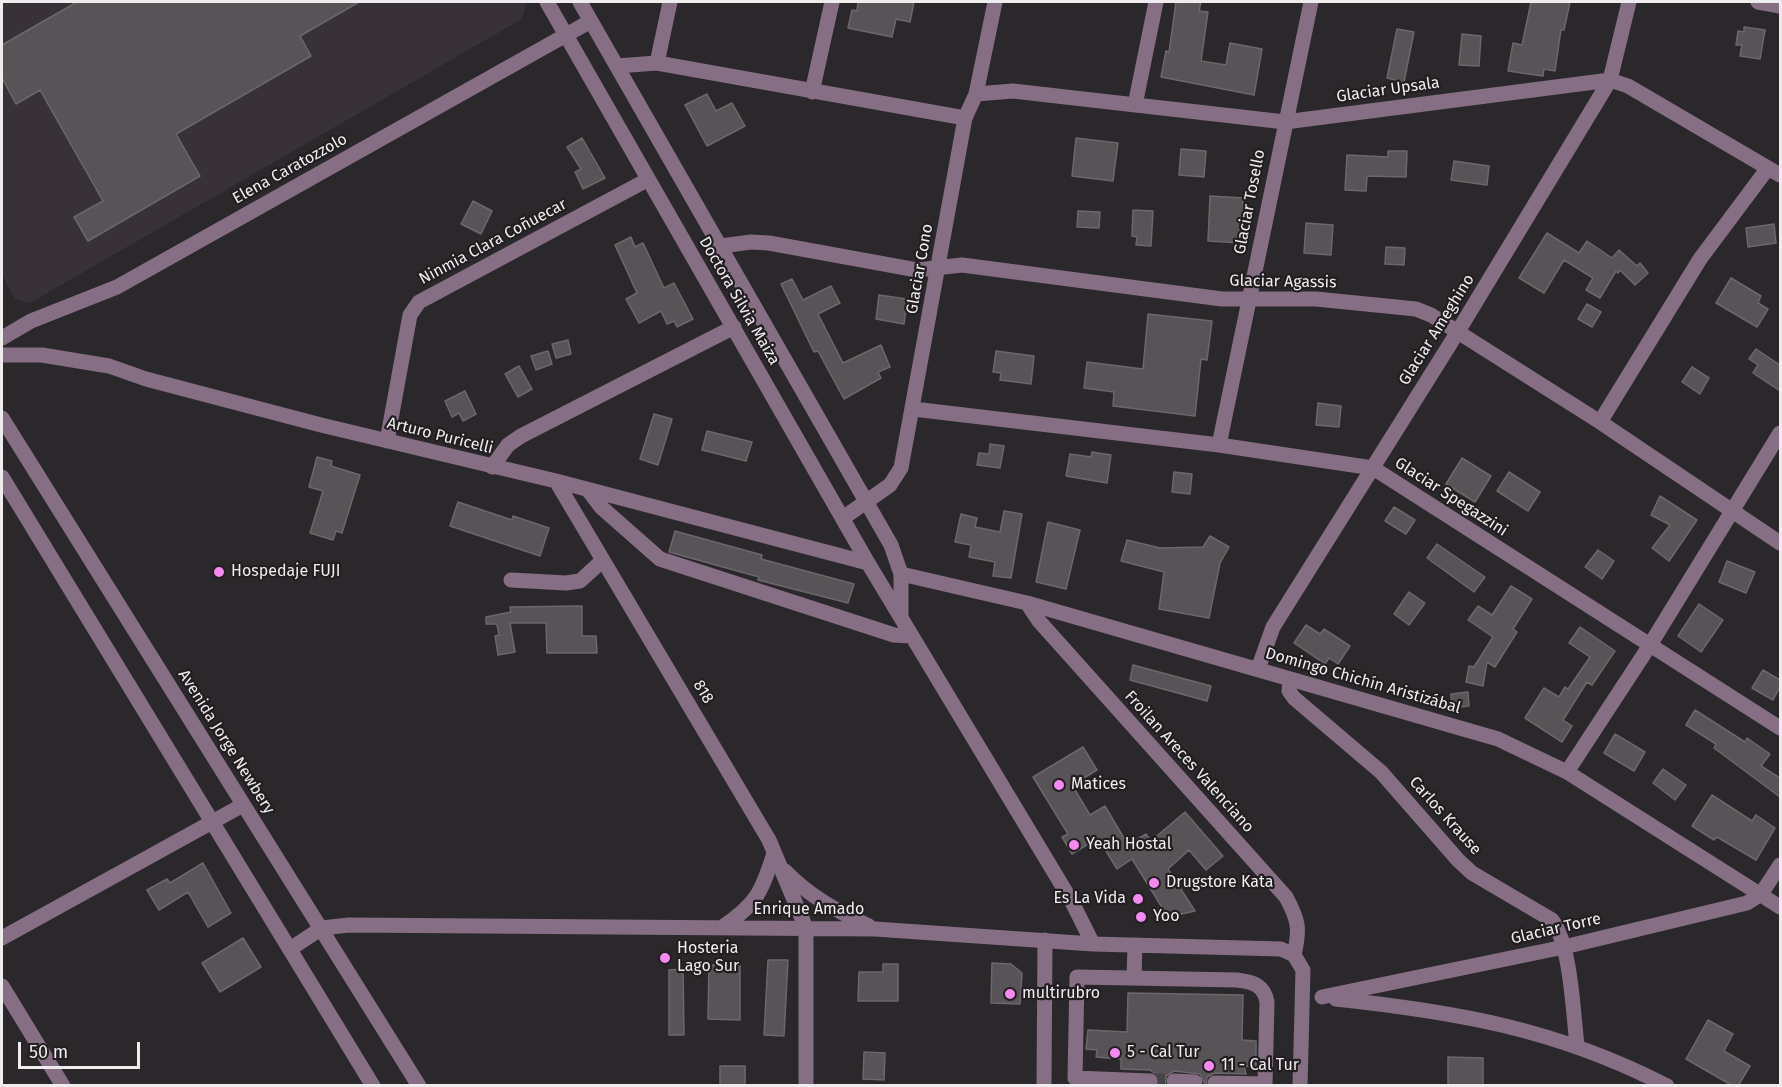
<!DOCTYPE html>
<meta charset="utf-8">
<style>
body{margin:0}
#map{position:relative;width:1782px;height:1087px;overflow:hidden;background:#2b282b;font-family:"Fira Sans",sans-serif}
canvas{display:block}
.frame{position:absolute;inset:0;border:3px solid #efecee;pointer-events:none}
.scale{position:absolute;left:18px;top:1042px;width:122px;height:27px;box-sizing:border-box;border:3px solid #efecee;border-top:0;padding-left:8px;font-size:18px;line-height:21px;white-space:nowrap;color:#efecee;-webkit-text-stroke:4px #221e21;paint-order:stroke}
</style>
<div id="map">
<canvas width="1782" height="1087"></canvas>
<div class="frame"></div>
<div class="scale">50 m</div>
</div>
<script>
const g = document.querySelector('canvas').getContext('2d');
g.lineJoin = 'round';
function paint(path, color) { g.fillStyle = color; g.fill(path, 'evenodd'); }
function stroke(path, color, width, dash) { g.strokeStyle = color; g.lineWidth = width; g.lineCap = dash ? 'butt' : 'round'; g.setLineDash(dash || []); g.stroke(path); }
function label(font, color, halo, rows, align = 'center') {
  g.font = font + ' "Fira Sans",sans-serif'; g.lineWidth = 4.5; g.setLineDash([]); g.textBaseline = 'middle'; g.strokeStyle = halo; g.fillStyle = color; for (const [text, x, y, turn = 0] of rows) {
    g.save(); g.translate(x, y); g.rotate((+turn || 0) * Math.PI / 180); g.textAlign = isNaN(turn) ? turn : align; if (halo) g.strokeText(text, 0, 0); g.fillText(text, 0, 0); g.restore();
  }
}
paint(new Path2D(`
 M2 2H524L526 4 522 19 30 303 15 299 2 275Z`), '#393138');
const building = new Path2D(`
 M77 2H359L300 36 311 56 176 134 200 176 88 241 74 217 103 201 40 90 16 104 2 78V45Z
 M858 2H914L910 22 896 19 892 37 848 28 852 10 857 11Z
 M1176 2H1201L1199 11 1208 12 1201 61 1226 65 1230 43 1262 49 1254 95 1161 77 1166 51 1169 52Z
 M1531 2H1570L1564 30H1561L1555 71 1544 69 1543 76 1508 71 1513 43 1522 45Z
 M1744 27 1765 30 1760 59 1740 56 1742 45H1736L1738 31 1744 32Z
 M1397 29 1414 32 1404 82 1387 78Z
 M1462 34 1481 36 1479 66 1459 65Z
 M707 94 716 111 732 103 745 126 707 146 685 105Z
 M582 138 605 178 583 189 575 172 581 169 567 147Z
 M1076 138 1118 143 1113 181 1072 176Z
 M1181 149 1206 151 1204 177 1179 175Z
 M1388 151H1407L1406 177 1367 176 1366 191 1345 190 1347 155 1388 157Z
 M1454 161 1489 166 1487 185 1451 180Z
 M1210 196 1243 198V243L1208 241Z
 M473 201 492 211 481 234 461 224Z
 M1133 210 1153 211 1151 246 1136 245 1137 237 1132 236Z
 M1078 211 1100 212 1099 228 1077 227Z
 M1306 223 1333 225 1331 255 1304 253Z
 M1774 224 1776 243 1748 247 1746 228Z
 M1547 233 1579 253 1587 241 1612 258 1619 250 1637 266 1640 263 1648 273 1635 285 1620 270 1618 273 1616 271 1600 298 1586 290 1593 278 1564 260 1544 293 1519 278Z
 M631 237 635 247 643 243 664 288 674 283 693 319 677 327 674 321 667 324 661 311 639 323 626 299 637 293 615 245Z
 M1386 247 1405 248 1404 265 1385 264Z
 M1731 278 1761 296 1758 303 1768 309 1757 327 1716 303Z
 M792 279 803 300 831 286 840 303 818 314 843 363 881 345 890 367 878 372 881 378 844 399 818 351 814 352 781 284Z
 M879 295 907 299 904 324 876 319Z
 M1587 304 1601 312 1592 327 1578 319Z
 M1148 314 1212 321 1207 360 1201 359 1195 416 1113 406 1114 392 1084 388 1087 362 1143 369Z
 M568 340 571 354 556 358 552 344Z
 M1756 349 1780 365V391L1753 373 1758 365 1749 359Z
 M548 351 552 364 536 370 531 356Z
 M996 351 1034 356 1031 384 1000 380 1001 373 993 372Z
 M519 366 532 389 518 397 505 374Z
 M1692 367 1709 378 1700 394 1682 382Z
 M465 391 476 414 463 421 459 413 452 417 445 401Z
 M1318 403 1341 406 1339 427 1316 425Z
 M654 414 672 419 658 465 640 459Z
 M707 431 752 442 746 461 702 450Z
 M990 444 1004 446 1000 468 977 465 979 453 989 454Z
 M1092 452 1111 455 1107 483 1066 476 1070 454 1091 457Z
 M317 457 332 461 331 466 360 475 342 533 336 531 333 540 310 533 323 491 309 487Z
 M1462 458 1491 476 1475 502 1446 484Z
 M1174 472 1192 474 1190 494 1172 492Z
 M1509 472 1540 492 1528 511 1497 491Z
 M1660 496 1697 520 1669 561 1652 548 1670 525 1651 515Z
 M458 502 512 520 513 516 549 528 540 556 450 526Z
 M1394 507 1415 520 1406 534 1385 521Z
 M1004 511 1022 514 1011 578 993 576 995 562 969 557 971 545 955 542 961 514 977 518 975 527 1000 532Z
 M1048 522 1080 530 1066 589 1036 582Z
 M675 531 762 555 761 559 854 584 848 603 758 580 759 577 669 552Z
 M1210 536 1229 547 1220 563 1209 618 1159 609 1164 572 1121 561 1127 540 1160 548 1203 547Z
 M1437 544 1485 577 1474 592 1427 558Z
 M1598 550 1614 561 1602 579 1585 567Z
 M1727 561 1755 572 1746 593 1719 582Z
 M1511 586 1532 599 1513 629 1517 632 1495 667 1487 662 1483 686 1466 682 1469 666 1474 667 1493 637 1468 620 1478 606 1492 615Z
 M1409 592 1425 603 1409 625 1394 614Z
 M1699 604 1723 620 1701 652 1678 636Z
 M582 606V636H596L597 653H547L546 623H510L515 652 498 655 495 636 499 635 497 624H486V617L511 612 510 607Z
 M1306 625 1320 634 1324 629 1350 646 1338 664 1329 658 1325 664 1294 643Z
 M1580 627 1615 651 1592 685 1587 682 1563 720 1572 726 1562 742 1525 718 1544 688 1559 697 1565 687 1568 689 1590 657 1569 643Z
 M1133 665 1211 686 1207 701 1130 680Z
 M1763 670 1780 680V687L1773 700 1752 688Z
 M1468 692 1469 706 1452 708 1451 694Z
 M1695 710 1745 742 1747 738 1770 754 1761 766 1780 778V797L1714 748 1716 744 1686 725Z
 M1615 734 1645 752 1634 771 1604 753Z
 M1083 747 1097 770 1072 785 1090 815 1105 806 1128 845 1146 834 1151 841 1185 812 1223 856 1206 870 1189 850 1168 869 1195 911 1168 917 1132 859 1117 869 1098 838 1072 854 1062 837 1068 834 1033 777Z
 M1663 769 1686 785 1675 800 1653 783Z
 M1712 795 1752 821 1756 815 1775 828 1756 860 1717 837 1714 840 1692 826Z
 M203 863 231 913 208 927 188 892 159 910 147 890 167 879 170 883Z
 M243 938 261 967 220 992 202 963Z
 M768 960H788L784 1036 764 1035Z
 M992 963 1011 964 1022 973 1020 1004 991 1003Z
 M883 964H898V1001H858L859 972H883Z
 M709 965H740V1020L708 1019Z
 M683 969 684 1035H669V970Z
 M1128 993 1243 995 1242 1040 1256 1041V1067L1244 1066 1246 1074 1215 1073 1207 1077 1206 1086 1200 1074 1174 1071 1166 1076 1165 1086H1159L1158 1076 1150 1070 1121 1069V1059L1096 1057 1097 1050 1086 1049 1088 1030 1127 1032Z
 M1708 1020 1733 1034 1724 1051 1750 1066 1738 1086H1733L1686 1059Z
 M864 1052 885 1053 884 1080 863 1079Z
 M1448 1057 1483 1058V1086H1448Z
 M720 1066H745V1086H720Z`);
paint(building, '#575357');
stroke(building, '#6c676b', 1.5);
stroke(new Path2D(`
 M1150 1081H1174`), '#484548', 15, [15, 8]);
stroke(new Path2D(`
 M547 2 868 563 1072 902 1093 944
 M580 2 891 545 901 574V616
 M1758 2 1780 6
 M657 63 670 2
 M617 66 657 63 965 118
 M812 92 832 2
 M976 94 1013 91 1285 122 1610 80 1628 86 1780 175
 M1135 105 1156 2
 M721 246 751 242 769 243 917 270 962 265 1222 299H1316L1416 309 1431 315 1600 422 1780 543
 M2 338 31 321 117 287 591 21
 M2 355H42L109 366 146 379 321 425 556 481 868 563
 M913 409 1219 445 1373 468 1780 728
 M2 418 419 1086
 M1600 422 1700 259 1768 168
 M387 441 410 315 419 302 647 180
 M1219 445 1311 2
 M492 467 508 445 521 436 734 327
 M2 477 373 1086
 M556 481 769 840 806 928V1086
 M588 490 601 507 660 559 894 635 912 636
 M843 518 890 485 901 468 965 118 976 94 995 2
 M901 574 1027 603 1498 739 1567 772 1780 907
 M511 580 566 583 580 581 603 560
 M1027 603 1039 621 1286 897C1299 921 1300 929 1294 955
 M1258 669 1273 627 1457 333 1610 80 1629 2
 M1290 679 1289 691 1294 698 1381 772 1458 860 1472 873 1552 920C1571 945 1573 1012 1577 1045
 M1567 772 1650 645 1780 433
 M785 871C810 897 837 911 869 926
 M721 928C756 905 762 892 774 853
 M2 938 243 805
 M290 949 322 928 349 925 875 929 1093 944 1281 949 1294 955 1303 970 1300 1086
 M1134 978 1135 945
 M2 986 63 1086
 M1322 997 1564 947 1747 903 1761 894 1780 865
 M1336 999C1457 1012 1557 1029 1667 1086
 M1150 1081 1075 1078 1077 977 1237 980C1253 982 1264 985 1267 1002L1265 1086
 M1174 1081 1195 1082
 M1215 1083 1265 1084
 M1044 1086 1045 940`), '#866e84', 15);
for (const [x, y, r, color] of [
 [219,572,6,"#f489f0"],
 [1059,785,6,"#f489f0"],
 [1074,845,6,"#f489f0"],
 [1154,883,6,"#f489f0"],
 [1138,899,6,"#f489f0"],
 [1141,917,6,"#f489f0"],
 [665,958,6,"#f489f0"],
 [1010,994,6,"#f489f0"],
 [1115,1053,6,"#f489f0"],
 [1209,1066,6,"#f489f0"]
]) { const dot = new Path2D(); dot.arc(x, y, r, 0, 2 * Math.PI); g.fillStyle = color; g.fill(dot); stroke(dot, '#221e21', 2); }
label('16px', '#efecee', '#221e21', [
 ["Glaciar Upsala",1388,90,-8],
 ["Elena Caratozzolo",290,169,-29],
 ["Glaciar Tosello",1250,202,-79],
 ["Ninmia Clara Coñuecar",493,242,-28],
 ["Glaciar Cono",920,269,-80],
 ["Glaciar Agassis",1283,282,1],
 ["Doctora Silvia Maiza",739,301,60],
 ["Glaciar Ameghino",1437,330,-58],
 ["Arturo Puricelli",440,436,14],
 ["Glaciar Spegazzini",1451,497,33],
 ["Domingo Chichín Aristizábal",1363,681,16],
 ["818",703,692,59],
 ["Avenida Jorge Newbery",226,742,58],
 ["Froilan Areces Valenciano",1189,762,48],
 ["Carlos Krause",1445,816,48],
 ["Enrique Amado",809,910],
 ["Glaciar Torre",1556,929,-13]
]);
label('16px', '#efecee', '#221e21', [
 ["Hospedaje FUJI",231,572],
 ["Matices",1071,785],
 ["Yeah Hostal",1086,845],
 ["Drugstore Kata",1166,883],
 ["Es La Vida",1126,899,"right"],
 ["Yoo",1153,917],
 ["Hosteria",677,949],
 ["Lago Sur",677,967],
 ["multirubro",1022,994],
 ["5 - Cal Tur",1127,1053],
 ["11 - Cal Tur",1221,1066]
], 'left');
</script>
